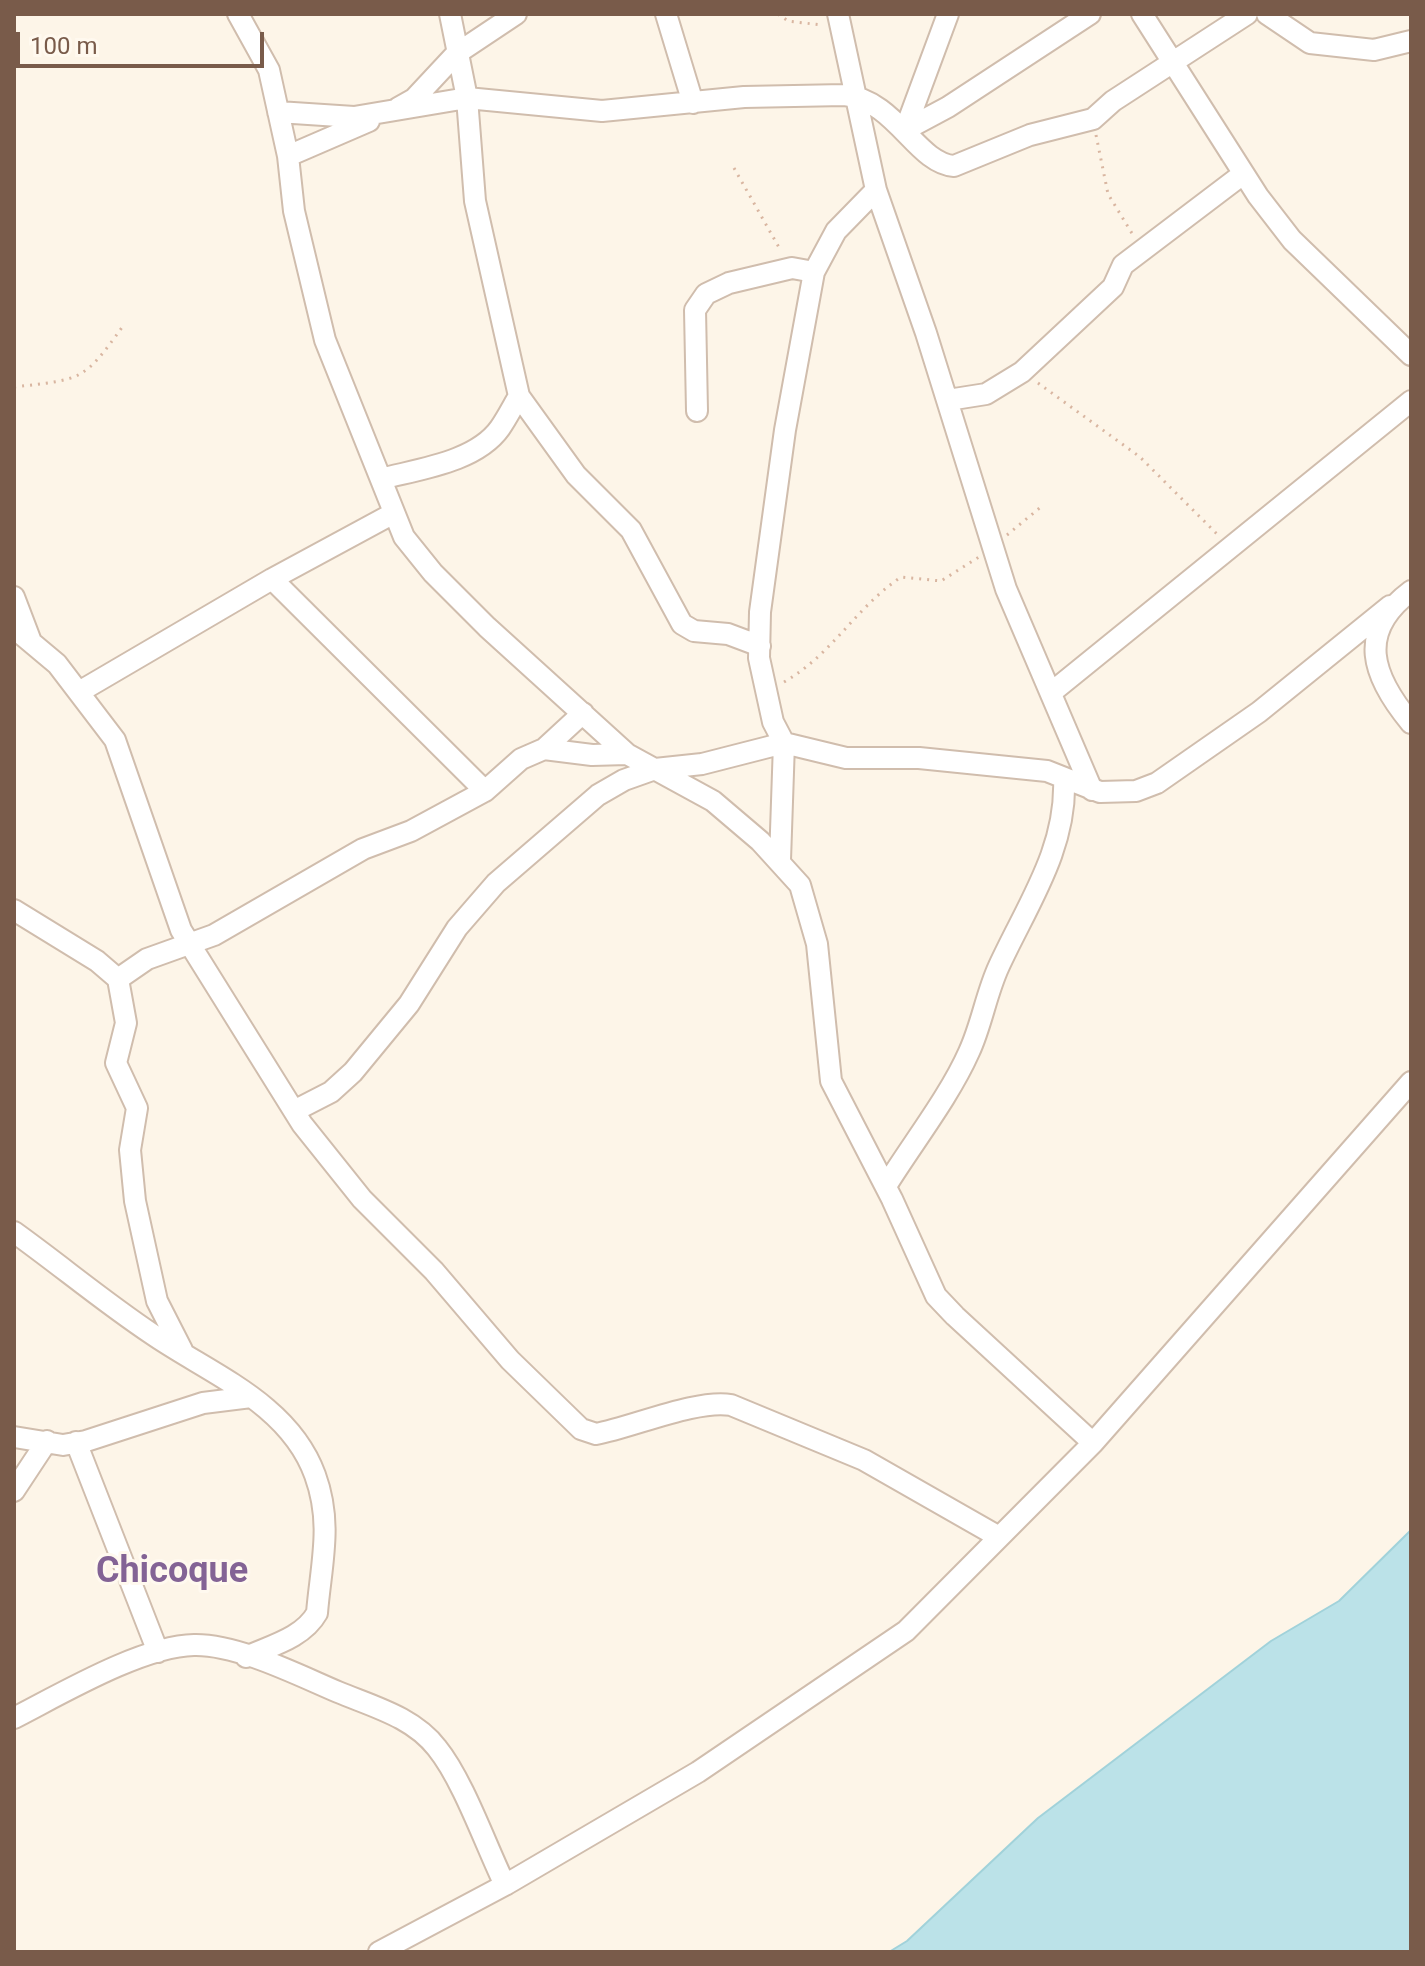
<!DOCTYPE html>
<style>
body{margin:0}
#map{position:relative;width:1425px;height:1966px;overflow:hidden;background:#fdf5e8;font-family:Roboto,sans-serif}
canvas{display:block}
.frame{position:absolute;inset:0;border:16px solid #795b4a;pointer-events:none}
.scale{position:absolute;left:16px;top:32px;width:248px;height:36px;box-sizing:border-box;border:4px solid #795b4a;border-top:0;padding-left:10px;font-size:24px;line-height:28px;white-space:nowrap;color:#795b4a;-webkit-text-stroke:6px #fff9ef;paint-order:stroke}
</style>
<div id="map">
<canvas width="1425" height="1966"></canvas>
<div class="frame"></div>
<div class="scale">100 m</div>
</div>
<script>
const g = document.querySelector('canvas').getContext('2d');
g.lineJoin = 'round';
function paint(path, color) { g.fillStyle = color; g.fill(path, 'evenodd'); }
function stroke(path, color, width, dash) { g.strokeStyle = color; g.lineWidth = width; g.lineCap = dash ? 'butt' : 'round'; g.setLineDash(dash || []); g.stroke(path); }
function label(font, color, halo, rows, align = 'center') {
  g.font = font + ' Roboto,sans-serif'; g.lineWidth = 6; g.setLineDash([]); g.textBaseline = 'middle'; g.strokeStyle = halo; g.fillStyle = color; for (const [text, x, y, turn = 0] of rows) {
    g.save(); g.translate(x, y); g.rotate((+turn || 0) * Math.PI / 180); g.textAlign = isNaN(turn) ? turn : align; if (halo) g.strokeText(text, 0, 0); g.fillText(text, 0, 0); g.restore();
  }
}
const water = new Path2D(`
 M1411 1530V1952H889L907 1941 1038 1818 1271 1641 1339 1601Z`);
paint(water, '#bbe2e8');
stroke(water, '#a1d2da', 2);
const minor = new Path2D(`
 M238 14 269 70 288 156 294 211 325 340 404 537 433 573 487 627 627 754 713 801 760 841 800 885 817 944 831 1081 892 1199 936 1296 955 1316 1093 1443
 M666 14 693 103
 M838 14 876 190 926 333 1006 589 1092 790
 M1142 14 1258 196 1292 240 1411 355
 M1267 14 1310 43 1374 50 1411 41
 M398 108 414 99 456 54 516 14
 M278 112 354 117 467 98 602 111 744 97 844 95C896 100 916 163 954 166L1030 135 1093 119 1113 101 1247 14
 M905 130 948 107 1090 14
 M905 130 948 14
 M288 156 369 121
 M519 396 576 475 631 530 682 624 694 631 728 634 760 646
 M948 400 986 394 1022 372 1113 287 1123 265 1243 174
 M697 411 695 310 706 294 729 283 792 268 814 272
 M381 479C419 469 476 462 500 428 507 418 513 406 519 396L475 201 467 98 450 14
 M272 579 485 791
 M1411 591C1356 632 1372 676 1411 723
 M14 597 30 639
 M14 628 57 664 115 740 181 930 302 1124 362 1199 434 1271 510 1360 581 1429 596 1434C633 1427 697 1399 731 1405L864 1460 999 1537
 M79 692 272 579 394 513
 M1052 692 1411 401
 M544 749 592 755 627 754
 M780 860 784 743 773 722 759 658 760 612 785 430 814 272 836 231 876 190
 M14 910 97 961 118 979 126 1023 116 1063 137 1108 130 1150 135 1201 157 1301 182 1350
 M118 979 147 959 214 935 363 849 411 831 485 791 521 759 544 749 583 713
 M294 1111 331 1092 353 1072 409 1004 457 928 496 883 598 795 624 780 655 769 702 764 784 743 846 758H919L1047 771 1100 792 1136 791 1157 783 1259 712 1390 606
 M886 1186C912 1144 949 1097 969 1052 982 1024 986 994 999 966 1027 905 1067 849 1064 779
 M14 1232C60 1265 104 1302 152 1334 210 1374 289 1403 315 1475 333 1524 321 1564 317 1613 303 1638 270 1646 246 1657
 M14 1437 63 1445 86 1441 203 1403 251 1397
 M76 1442 158 1652
 M14 1491 47 1441
 M14 1718C61 1694 142 1646 194 1645 237 1644 298 1675 338 1692 374 1707 413 1717 437 1748 463 1780 486 1846 505 1885
 M379 1952 505 1885 698 1772 906 1631 1093 1443 1411 1082`);
stroke(minor, '#d0bdad', 24);
stroke(new Path2D(`
 M778 14 788 21 821 25
 M1096 135 1108 194 1133 235
 M734 168 781 251
 M1038 383 1140 457 1218 535
 M14 387C82 379 83 382 123 326
 M1007 535 1042 506
 M784 682C834 653 854 609 901 577L941 581 979 557`), '#d9b6a1', 3, [2, 6]);
stroke(minor, '#fff', 20);
label('bold 36px', '#836395', '#fff9ef', [
 ["Chicoque",172,1573]
]);
</script>
